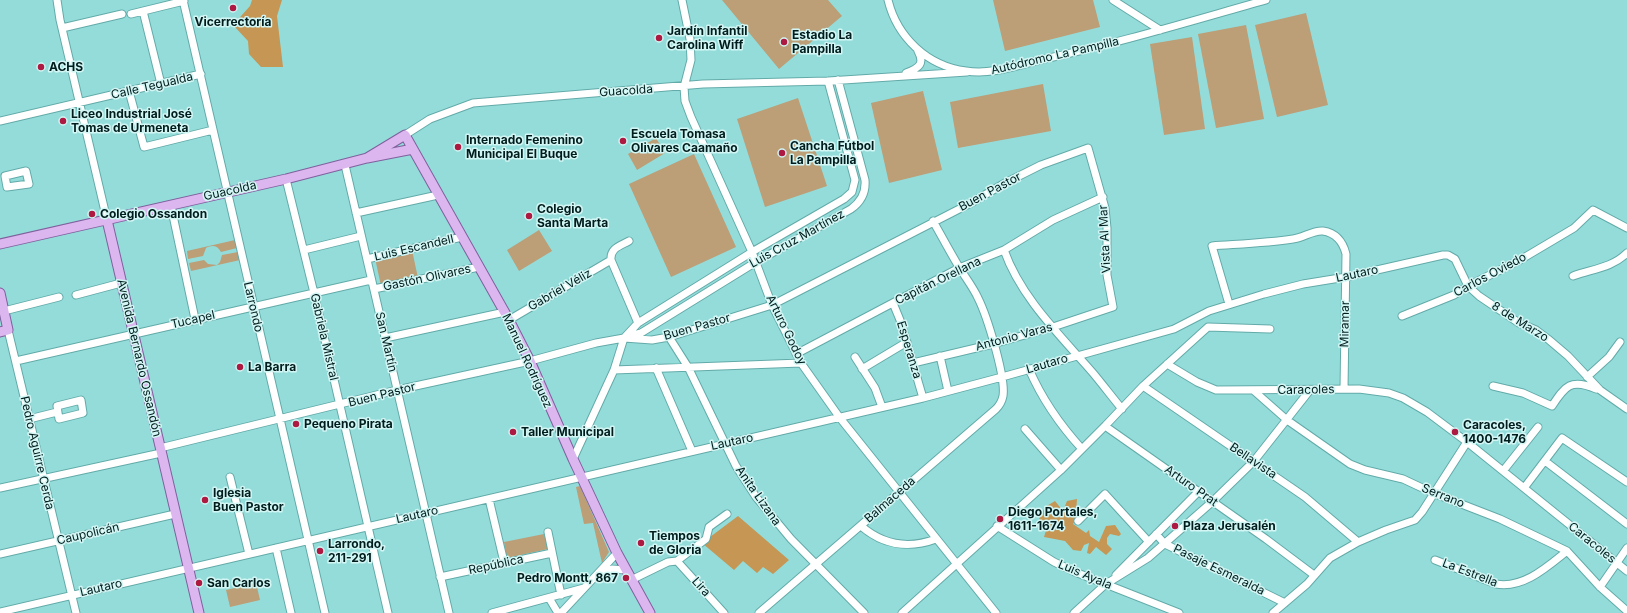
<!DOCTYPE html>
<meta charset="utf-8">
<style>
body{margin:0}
canvas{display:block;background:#93dcda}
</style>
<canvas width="1627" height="613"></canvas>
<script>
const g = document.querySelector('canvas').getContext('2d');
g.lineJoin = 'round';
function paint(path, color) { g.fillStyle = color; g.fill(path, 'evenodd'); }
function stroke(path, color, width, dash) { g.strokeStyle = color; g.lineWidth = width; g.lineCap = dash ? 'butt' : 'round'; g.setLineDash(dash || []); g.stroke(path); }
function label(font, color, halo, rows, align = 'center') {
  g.font = font + ' Inter,sans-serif'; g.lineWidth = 3; g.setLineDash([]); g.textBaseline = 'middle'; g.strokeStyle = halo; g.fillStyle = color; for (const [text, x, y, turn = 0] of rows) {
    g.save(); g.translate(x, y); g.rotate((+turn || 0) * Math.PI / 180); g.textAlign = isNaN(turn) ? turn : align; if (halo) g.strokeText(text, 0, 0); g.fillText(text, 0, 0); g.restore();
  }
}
paint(new Path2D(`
 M722 0H828L842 16 779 69Z
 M993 0H1093L1100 27 1005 51Z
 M1306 13 1328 105 1277 117 1255 25Z
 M1246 25 1264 119 1216 128 1198 34Z
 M1192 37 1205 129 1164 135 1150 44Z
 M1043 84 1051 131 958 148 950 102Z
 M923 91 942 170 889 183 871 103Z
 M798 98 827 186 765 207 737 119Z
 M656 138 665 153 637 170 628 154Z
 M694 154 736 247 671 277 629 184Z
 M539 230 552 251 519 271 507 250Z
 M235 240 237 248 221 252C217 245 212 245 206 248L203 256 188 259 187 251Z
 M412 250 418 278 381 286 375 258Z
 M238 252 240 260 191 271 189 263 204 260 208 264 217 265 220 262 222 255Z
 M580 486 609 552 602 563 593 523 584 524 576 487Z
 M544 534 548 549 507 558 504 542Z
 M256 583 260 600 230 607 226 590Z`), '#bc9e77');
paint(new Path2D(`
 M252 0H282L277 16 283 67H261L249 54 248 41 233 25 250 6Z
 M1077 499 1076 512 1085 507 1073 524 1086 533 1089 530 1090 536 1099 542 1106 526 1115 525 1121 534 1119 536 1110 534 1107 538V544L1112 549 1106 555 1096 547 1090 554 1087 553 1089 543 1084 545 1081 551 1073 550 1065 541 1044 537 1047 527 1039 519 1045 507 1055 501 1063 511 1067 501Z
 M738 516 789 560 773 574 763 567 757 573 743 561 734 570 702 543Z`), '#c59654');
const minor = new Path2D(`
 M57 0 60 20 107 220
 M183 0 325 613
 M682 0 690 39 691 60 684 87 685 101 691 117 752 252 772 305 801 363 840 418 996 613
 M888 0C897 37 927 66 966 71 991 75 1015 66 1040 60 1116 44 1191 21 1266 0
 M1113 0 1160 30
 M143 11 161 84
 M131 14 184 1
 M62 28 122 14
 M906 73C919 68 925 64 918 51
 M129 91 144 147 213 130
 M0 121 201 74
 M405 135 430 119 473 103 703 84 828 81 967 72
 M345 165 449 613
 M26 171 29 184 7 187 5 176Z
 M286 179 314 293 388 613
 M171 206 195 319
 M356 213 438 195
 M629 241C620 246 610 248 611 260L638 323
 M304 250 361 236
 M1004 250C1021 298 1060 335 1093 373 1103 385 1112 397 1122 409
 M367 259 462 237
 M1573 276C1592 269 1612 268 1627 253
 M374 289 479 267
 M76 295 121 283
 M893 303 900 320 923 398
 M1229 304 1212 246C1239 244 1267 243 1293 239 1303 238 1313 230 1323 231 1336 233 1343 242 1346 254L1344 389
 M4 311 59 297
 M1402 316 1454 295 1468 286 1520 260 1574 228 1593 210 1627 228
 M509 320 611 260
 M8 330 76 613
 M630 336 641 333 756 262 851 209C861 202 866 192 865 180L838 80
 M669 337 688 367 736 466 756 497 791 539 864 613
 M385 338 505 312
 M796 354 959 268 1004 250 1053 220 1103 197
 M940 356 948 391
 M855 357 875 388 882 407
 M16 361 371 280
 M1167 364 1197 382 1216 390 1359 389 1389 393 1403 398 1427 412 1467 442 1627 571
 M656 368 692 451
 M862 369 907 342
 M1029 369C1042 399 1060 425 1082 449
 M614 370 801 363
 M1587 377 1609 357 1620 342
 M1143 386 1305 497 1358 542
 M1493 386 1523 393 1552 406C1565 386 1571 378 1596 389
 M1253 390 1287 420 1350 464 1365 470 1403 479 1433 493 1500 519 1567 551 1600 587 1627 611
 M81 400 83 413 59 419 57 406Z
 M29 419 57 412
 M1105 426 1266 539 1314 575
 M1025 429 1061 470
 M160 448 397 390 530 361 596 343 624 338 652 340 669 337 772 305 971 203 1005 183 1041 165 1088 148 1105 208 1107 228V275L1113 307 1053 327 993 344 913 363
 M573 459 614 370 624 338 638 323 752 252 844 199 852 192 855 180 828 81
 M1545 461 1627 524
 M1503 471 1538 427
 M230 477 249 554
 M0 488 161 453
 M1524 488 1562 438 1627 482
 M489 499 504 562
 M1078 521 1105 494 1149 542
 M861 526C883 545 909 549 936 539
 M997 526 1054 562 1075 572 1179 613
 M548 532 561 595
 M1156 534 1165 544 1285 603
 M276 548 291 613
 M0 554 175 514
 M1435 560 1496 584C1523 589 1547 567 1567 551
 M677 561 706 539 709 527 727 514
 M599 573 612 569 626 570
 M1116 575 1199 491
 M440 577 552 553
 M631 580 668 562 677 561 724 613
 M1106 584 1148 558 1212 502 1254 461 1310 390
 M1600 587 1627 548
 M549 598 558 613
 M0 612 923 398 1002 377 1174 329 1209 311 1264 294 1303 284 1346 277 1443 255H1448L1455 259 1468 286 1479 296 1519 323 1536 330 1548 339 1568 356 1600 390 1627 409
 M492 613 584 588
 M561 613 617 553
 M759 613 996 409C1000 405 1002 401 1003 396 1006 377 987 316 978 298 973 287 965 277 959 267 950 252 942 237 933 221
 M902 613 1061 470 1105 426 1143 386 1208 327 1270 329
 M1074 613 1108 582
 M1273 613 1307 584 1330 558 1358 542 1386 530 1415 520 1422 512 1467 442`);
const major = new Path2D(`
 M367 158 405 135 509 320 530 361 573 459 617 553 650 613
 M107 220 199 613
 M0 244 286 179 367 158 413 149
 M0 293 8 330 0 332`);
stroke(minor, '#62aba9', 9);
stroke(major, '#7f609d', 11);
stroke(minor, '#fff', 7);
stroke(major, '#dcb6ee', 9);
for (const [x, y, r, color] of [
 [233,8,4,"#ad1940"],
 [659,38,4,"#ad1940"],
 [784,42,4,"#ad1940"],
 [41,67,4,"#ad1940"],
 [63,121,4,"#ad1940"],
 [623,141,4,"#ad1940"],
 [458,147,4,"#ad1940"],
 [782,153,4,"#ad1940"],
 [92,214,4,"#ad1940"],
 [529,216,4,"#ad1940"],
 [240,367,4,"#ad1940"],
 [296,424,4,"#ad1940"],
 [513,432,4,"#ad1940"],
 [1455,432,4,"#ad1940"],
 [205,500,4,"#ad1940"],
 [1000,519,4,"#ad1940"],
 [1175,526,4,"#ad1940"],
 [641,543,4,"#ad1940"],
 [320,551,4,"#ad1940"],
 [626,578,4,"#ad1940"],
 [199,583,4,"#ad1940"]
]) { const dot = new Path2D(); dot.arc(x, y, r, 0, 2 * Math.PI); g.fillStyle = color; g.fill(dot); stroke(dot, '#d2f6f4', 1.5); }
label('bold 12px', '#001c1c', '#d2f6f4', [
 ["Vicerrectoría",233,22,"center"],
 ["Jardín Infantil",667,31],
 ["Carolina Wiff",667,45],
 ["Estadio La",792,35],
 ["Pampilla",792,49],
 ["ACHS",49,67],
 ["Liceo Industrial José",71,114],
 ["Tomas de Urmeneta",71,128],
 ["Escuela Tomasa",631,134],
 ["Olivares Caamaño",631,148],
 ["Internado Femenino",466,140],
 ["Municipal El Buque",466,154],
 ["Cancha Fútbol",790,146],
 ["La Pampilla",790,160],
 ["Colegio",537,209],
 ["Santa Marta",537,223],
 ["Colegio Ossandon",100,214],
 ["La Barra",248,367],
 ["Pequeno Pirata",304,424],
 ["Caracoles,",1463,425],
 ["1400-1476",1463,439],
 ["Taller Municipal",521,432],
 ["Iglesia",213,493],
 ["Buen Pastor",213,507],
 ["Diego Portales,",1008,512],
 ["1611-1674",1008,526],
 ["Plaza Jerusalén",1183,526],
 ["Tiempos",649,536],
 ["de Gloria",649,550],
 ["Larrondo,",328,544],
 ["211-291",328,558],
 ["Pedro Montt, 867",618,578,"right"],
 ["San Carlos",207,583]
], 'left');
label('12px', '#001c1c', '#d2f6f4', [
 ["Autódromo La Pampilla",1055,56,-13],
 ["Calle Tegualda",152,86,-13],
 ["Guacolda",626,91,-4],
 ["Guacolda",230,191,-13],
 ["Buen Pastor",990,192,-28],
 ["Luis Cruz Martínez",797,239,-29],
 ["Vista Al Mar",1105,239,-93],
 ["Luis Escandell",414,248,-13],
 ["Lautaro",1357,274,-12],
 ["Carlos Oviedo",1490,275,-28],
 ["Gastón Olivares",427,278,-12],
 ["Capitán Orellana",938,281,-26],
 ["Gabriel Véliz",560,290,-30],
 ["Larrondo",253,307,77],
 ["Tucapel",193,320,-13],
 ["8 de Marzo",1520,322,32],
 ["Miramar",1345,324,-89],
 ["Buen Pastor",697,327,-16],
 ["Arturo Godoy",786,330,64],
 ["Gabriela Mistral",324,337,77],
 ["Antonio Varas",1014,337,-15],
 ["San Martín",386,342,77],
 ["Esperanza",909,350,73],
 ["Avenida Bernardo Ossandón",139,358,77],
 ["Manuel Rodríguez",527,361,65],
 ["Lautaro",1047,364,-16],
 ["Caracoles",1306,390,-1],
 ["Buen Pastor",382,395,-14],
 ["Lautaro",732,442,-12],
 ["Pedro Aguirre Cerda",37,453,77],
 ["Bellavista",1253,461,34],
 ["Arturo Prat",1191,486,35],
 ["Anita Lizana",758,496,55],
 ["Serrano",1443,496,22],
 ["Balmaceda",890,500,-41],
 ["Lautaro",417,515,-13],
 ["Caupolicán",88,534,-13],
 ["Caracoles",1592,543,39],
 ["República",496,565,-12],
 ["Pasaje Esmeralda",1219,570,26],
 ["La Estrella",1470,573,21],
 ["Luis Ayala",1085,575,23],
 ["Lira",701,587,48],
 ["Lautaro",101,588,-13]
]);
</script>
